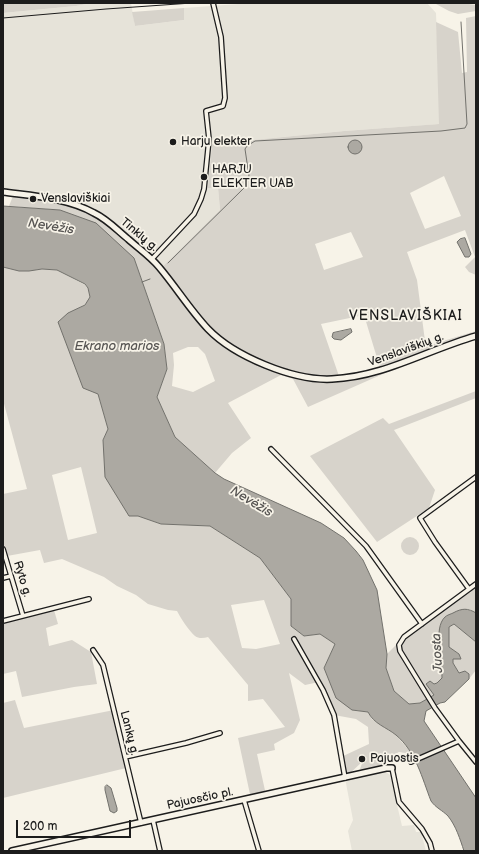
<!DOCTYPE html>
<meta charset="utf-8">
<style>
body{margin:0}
#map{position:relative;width:479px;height:854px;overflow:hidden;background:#f7f3e8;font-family:"Balsamiq Sans",sans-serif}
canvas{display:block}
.frame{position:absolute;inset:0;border:4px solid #1c1c1c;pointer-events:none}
.scale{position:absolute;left:16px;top:820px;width:115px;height:18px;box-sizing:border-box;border:2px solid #1c1c1c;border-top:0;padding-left:5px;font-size:12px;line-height:14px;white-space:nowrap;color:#1c1c1c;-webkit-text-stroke:3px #f7f3e8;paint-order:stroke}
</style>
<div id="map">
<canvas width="479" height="854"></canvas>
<div class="frame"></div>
<div class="scale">200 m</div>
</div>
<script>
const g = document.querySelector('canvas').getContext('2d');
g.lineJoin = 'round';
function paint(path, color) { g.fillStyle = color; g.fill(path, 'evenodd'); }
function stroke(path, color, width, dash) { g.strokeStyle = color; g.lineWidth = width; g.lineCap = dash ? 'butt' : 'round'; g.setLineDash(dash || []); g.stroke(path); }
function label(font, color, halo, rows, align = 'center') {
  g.font = font + ' "Balsamiq Sans",sans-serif'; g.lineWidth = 3.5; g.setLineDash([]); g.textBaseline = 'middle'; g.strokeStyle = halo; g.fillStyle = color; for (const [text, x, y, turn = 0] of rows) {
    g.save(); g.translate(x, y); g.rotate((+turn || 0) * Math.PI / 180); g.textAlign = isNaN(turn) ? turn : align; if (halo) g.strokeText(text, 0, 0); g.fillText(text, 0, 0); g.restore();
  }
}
paint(new Path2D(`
 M92 3H131L135 26 184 20V8L252 3H427L436 13 440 124 344 131 212 144 209 188H218L220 210 162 267 107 218 89 208 61 199 3 190V13L76 6Z
 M386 772 390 775 402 826 414 825 416 832H421L426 851H352L348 831 353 820 345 778Z`), '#e6e3d9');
paint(new Path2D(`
 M3 3H92L76 6 3 13Z
 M427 3H462L476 5V11L458 14 449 11 436 4Z
 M184 8V20L135 26 132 12Z
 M476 16V275L469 272 465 267 475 257 465 230 407 252 417 280 425 341 430 345 476 331V336L381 371 364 315 321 324 340 379 290 374 228 345 207 328 162 267 220 210 218 188H208L212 144 344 131 439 124 436 22 458 32 462 73 467 72 466 18ZM444 176 461 216 425 229 410 193ZM351 232 363 257 324 270 315 244Z
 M13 196C40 200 70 202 95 216 107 223 117 234 127 243 136 250 145 256 152 265 170 285 185 309 204 328 230 355 279 379 317 381 343 382 367 377 392 370L308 407 293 379 281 375 228 403 251 438 232 453 215 473 175 437 157 397 167 369 164 344 134 258 60 210 9 206ZM188 347H198L205 354 215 381 193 392 172 386 174 365 173 353Z
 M3 267 20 271 42 269 58 270 85 285C100 300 80 308 68 313L98 394 108 429 103 440 138 516 161 524 210 526 260 558 291 599V626L304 636 320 634 335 644 324 668 352 710 368 712 372 719 396 735 412 754 399 752 387 758 382 757V764L378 769 363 772 360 769 363 761 345 778 341 757 369 744 368 727 356 719 334 715 319 682 305 685 289 673 300 720 294 733 274 744 275 750 257 754 266 795 251 799 238 738 285 727 263 699 248 701V685L208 637C204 638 199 639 195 636 189 631 180 617 177 611L168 610 148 604 136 595 117 586 104 577 62 559 44 563 40 550 7 556 3 541V494L27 489 3 400ZM81 467 97 533 68 540 52 475ZM264 600 280 644 256 649 242 648 231 605Z
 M476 391V398L394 430 435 490 429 508 377 542 310 456 383 418 389 424Z
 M401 546a9 9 0 1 1 18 0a9 9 0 1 1-18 0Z
 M476 584V613L469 609 445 617 439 649 442 678 437 683 434 684V695L420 703 409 704 394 691 386 668 387 654 404 637Z
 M54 610 58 624 46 628 49 646 72 640 91 652 97 684 74 687 22 697 16 671 3 674V622Z
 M454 624 476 642V670L469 679V674L459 673 453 663V659H461L459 654 449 647V627Z
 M15 700 24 728 114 710 126 768 3 798V703Z`), '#d7d3cb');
const water = new Path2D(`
 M348 147a7 7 0 1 1 14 0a7 7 0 1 1-14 0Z
 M3 206 60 210 96 223 134 258 164 344 167 369 157 397 175 437 215 473 224 479 321 523 344 538 356 551 363 560 377 590 387 654 386 668 394 691 409 704 420 703 434 695 426 684 430 681 434 684 437 683 442 678C442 662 433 628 445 617 447 615 451 614 453 613 462 608 468 608 476 613V642L454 624 449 627V647L459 654 461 659H453V663L459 673 465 671 469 674V679L445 702 440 703 426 711 424 721 476 798V851H464C460 839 456 826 448 816 442 810 436 808 431 801 422 778 416 752 396 735 386 727 374 724 368 712L352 710 336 698 324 668 335 644 320 634 304 636 291 626V599L260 558 210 526 161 524 138 516H129L105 477 103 440 108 429 98 394 83 388 58 322 68 313 85 305 90 297 88 288 85 284 57 270 42 269 29 271H19L3 267Z
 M465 238 471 254 469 257H465L457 242 460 239Z
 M351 329 352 332 341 340 334 339 332 337 333 333Z
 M107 785 111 788 117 808V811L114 813 110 811 105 790V787Z`);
paint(water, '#aca9a2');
stroke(water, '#72716c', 1);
stroke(new Path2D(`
 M168 263 244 188 249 176 245 149 247 146 255 141 441 131 465 128 467 124 461 22
 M142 282 150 279`), '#72716c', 1);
const street = new Path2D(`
 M152 259 194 214 201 199 204 189 209 139 206 111 223 106 225 98 221 37 213 3
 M271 449 366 546 422 624
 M3 549 23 616
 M3 578 11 576
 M469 589 435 542 420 518 476 477
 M3 621 89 599
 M294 639 323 690 334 715 345 778
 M93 650 103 665 141 823
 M459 741 476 762
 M125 757 186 743 220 733
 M411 762 459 741 435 708 400 651 399 645 404 637 476 584
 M392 768 399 802 422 829 430 843 432 851
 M244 800 259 851
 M153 820 160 851`);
const secondary = new Path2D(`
 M3 192C33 196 68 198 94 213 107 219 117 230 128 239 138 248 150 256 159 267 176 287 190 310 208 329 234 356 293 381 332 379 383 377 427 350 476 336
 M12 851 386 768H392`);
stroke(street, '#1c1c1c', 6);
stroke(secondary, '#1c1c1c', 8);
stroke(street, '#f7f3e8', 3.5);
stroke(secondary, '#f7f3e8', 5);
stroke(new Path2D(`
 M3 18 106 9 192 3`), '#1c1c1c', 1);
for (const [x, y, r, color] of [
 [173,142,4,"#1c1c1c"],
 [204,177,4,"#1c1c1c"],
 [33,199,4,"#1c1c1c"],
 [362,759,4,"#1c1c1c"]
]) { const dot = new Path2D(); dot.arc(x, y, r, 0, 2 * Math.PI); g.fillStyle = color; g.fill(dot); stroke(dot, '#f7f3e8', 1.5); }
label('12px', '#1c1c1c', '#f7f3e8', [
 ["Harju elekter",181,142],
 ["HARJU",212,170],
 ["ELEKTER UAB",212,184],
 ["Venslaviškiai",41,199],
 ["Pajuostis",370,759]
], 'left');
label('12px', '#1c1c1c', '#f7f3e8', [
 ["Tinklų g.",139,235,40],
 ["Venslaviškių g.",406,350,-20],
 ["Ryto g.",22,579,73],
 ["Lankų g.",129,733,76],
 ["Pajuosčio pl.",200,799,-12]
]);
label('italic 13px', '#565452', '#f7f3e8', [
 ["Nevėžis",51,227,9],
 ["Ekrano marios",117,347],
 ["Nevėžis",251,502,31],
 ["Juosta",438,653,-93]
]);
g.letterSpacing = '1px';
label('14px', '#1c1c1c', '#f7f3e8', [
 ["VENSLAVIŠKIAI",406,316]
]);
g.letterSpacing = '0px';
</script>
